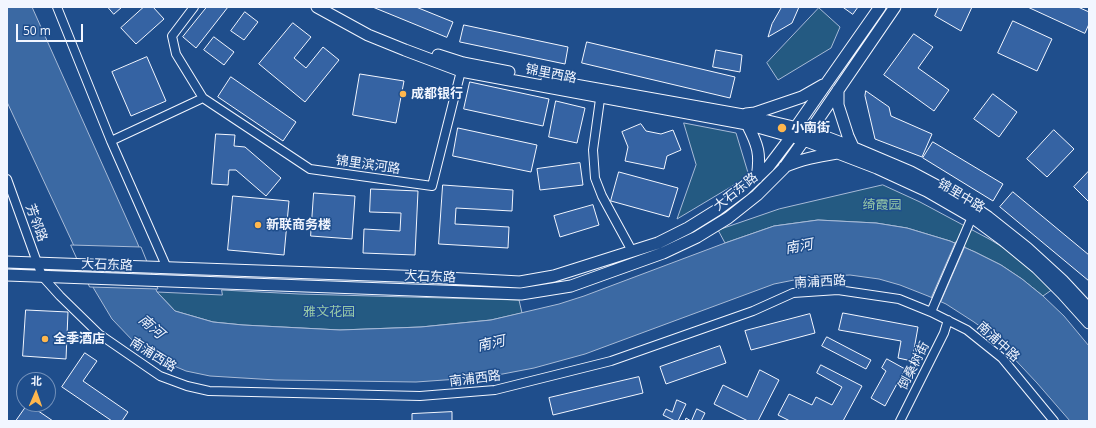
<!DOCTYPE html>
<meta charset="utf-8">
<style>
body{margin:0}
#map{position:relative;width:1096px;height:428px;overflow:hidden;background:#1f4e8c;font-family:"Open Sans","Noto Sans SC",sans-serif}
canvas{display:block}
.frame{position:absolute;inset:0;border:8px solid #f2f6ff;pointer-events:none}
.north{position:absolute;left:16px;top:372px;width:40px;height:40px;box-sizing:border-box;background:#1f4e8c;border:1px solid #7391ba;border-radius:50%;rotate:2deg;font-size:11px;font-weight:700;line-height:16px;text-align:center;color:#f2f6ff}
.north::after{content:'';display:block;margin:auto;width:14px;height:18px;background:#ffb74d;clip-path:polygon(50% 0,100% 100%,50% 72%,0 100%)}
.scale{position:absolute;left:16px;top:24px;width:67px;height:18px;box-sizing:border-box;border:2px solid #f2f6ff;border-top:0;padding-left:5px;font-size:12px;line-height:14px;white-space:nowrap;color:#f2f6ff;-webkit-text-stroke:3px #1f4e8c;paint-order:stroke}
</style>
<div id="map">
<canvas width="1096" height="428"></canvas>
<div class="frame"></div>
<div class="north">北</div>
<div class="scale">50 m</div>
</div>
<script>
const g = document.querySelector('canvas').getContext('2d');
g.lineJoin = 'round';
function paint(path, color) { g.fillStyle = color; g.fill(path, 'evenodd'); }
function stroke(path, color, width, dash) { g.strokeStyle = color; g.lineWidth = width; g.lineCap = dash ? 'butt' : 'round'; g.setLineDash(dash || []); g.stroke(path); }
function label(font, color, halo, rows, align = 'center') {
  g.font = font + ' "Open Sans","Noto Sans SC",sans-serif'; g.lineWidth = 3; g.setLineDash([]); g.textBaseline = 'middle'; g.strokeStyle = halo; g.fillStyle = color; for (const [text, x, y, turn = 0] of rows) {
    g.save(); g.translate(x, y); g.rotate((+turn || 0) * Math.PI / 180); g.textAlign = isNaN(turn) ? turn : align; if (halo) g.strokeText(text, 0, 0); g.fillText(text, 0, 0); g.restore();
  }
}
const green = new Path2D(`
 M819 8 840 27 831 48 778 80 767 63Z
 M684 123 736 133 749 176 677 219 696 165Z
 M883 185 920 202 991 240 1026 262 1053 289 1043 296 1022 279 1001 265 975 252 950 241 907 228 876 223 818 220 774 226 725 243 718 230 779 209Z
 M222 290 299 294 519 300 522 313 491 320 421 327 340 330 243 325 213 322 175 311 157 292 222 295Z`);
paint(green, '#245a82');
stroke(green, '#a8bbd7', 1);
const water = new Path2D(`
 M7 7H32L137 242 157 292 175 311 213 322 243 325 340 330 421 327 491 320 559 304 584 296 725 243 774 226 818 220 876 223 907 228 950 241 975 252 1001 265 1022 279 1043 296 1064 316 1089 346V421H1070L1037 383 992 335 974 322 946 304 928 296 900 285 879 279 850 275 809 277 774 284 585 354 534 368 487 377 416 382 276 380 210 376 186 371 160 360 135 343 112 319 94 289 7 102Z`);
paint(water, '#3b69a3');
stroke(water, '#a8bbd7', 1);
const pier = new Path2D(`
 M956 242 965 246 941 301 932 297Z
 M71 245 141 247 158 289 90 287Z`);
paint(pier, '#1f4e8c');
stroke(pier, '#a8bbd7', 1);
const building = new Path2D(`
 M108 7H122L114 14Z
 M144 7H153L164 19 136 44 121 28Z
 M207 7H228L196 48 183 37Z
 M373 7H416L453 22 447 37Z
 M782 7H799L792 23 768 37 772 24Z
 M843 7H858L853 14Z
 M939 7H972L961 31 935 16Z
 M1028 7H1078L1089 12V24L1085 33Z
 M245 12 258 22 244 40 231 31Z
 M1013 21 1052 39 1037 71 998 53Z
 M293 23 311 37 294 58 306 68 323 47 339 60 305 102 259 64Z
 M464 25 568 47 565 64 460 42Z
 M914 34 933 47 918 68 949 90 934 111 884 75Z
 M214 37 234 52 224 65 204 50Z
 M587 42 735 77 730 98 582 63Z
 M716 50 742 55 740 72 713 67Z
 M147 57 166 101 131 116 112 72Z
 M360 74 404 81 396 123 353 115Z
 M231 77 296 122 283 141 218 97Z
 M470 82 549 99 543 126 464 109Z
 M866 91 889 107 891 116 932 134 922 157 875 139 865 96Z
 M993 94 1017 112 999 137 974 119Z
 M556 101 585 108 577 143 549 137Z
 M641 124 646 131 661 134 673 130 681 150 667 156 664 169 625 161 628 147 622 132Z
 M458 128 537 145 531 172 453 156Z
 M1054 130 1074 149 1047 177 1027 159Z
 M216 134 235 135 234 146 245 147 281 178 266 196 236 170H229L228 185 212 184Z
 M933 142 1003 184 993 201 923 158Z
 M580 163 583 185 540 190 537 169Z
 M1089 171V202L1074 187Z
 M619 172 678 188 669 217 611 201Z
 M443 185 513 190 512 211 456 208 455 224 509 227 508 248 439 244Z
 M371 189 418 191 415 255 363 253 364 229 400 231 401 213 370 212Z
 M1013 192 1089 255V281L1000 207Z
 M314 193 355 196 352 239 311 236Z
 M233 196 289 201 284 255 228 250Z
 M593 205 599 225 560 237 554 216Z
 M26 310 68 312 66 359 23 356Z
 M843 313 918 327 912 361 898 358 901 341 839 330Z
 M810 314 815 333 751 350 745 331Z
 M827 337 871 360 866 369 822 346Z
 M720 346 726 363 666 384 660 367Z
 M85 353 97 361 83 381 128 412 122 421H112L62 387Z
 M887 359 905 369 885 406 871 398 886 371 882 368Z
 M821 365 862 386 843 421H790L778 415 789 394 812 405 816 397 832 405 842 387 817 373Z
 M760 370 779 380 758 421H748L714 404 723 385 747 397Z
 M639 377 643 393 553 415 549 398Z
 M677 400 686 404 678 421H675L663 415 666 409 672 412Z
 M28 404 53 421H16Z
 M697 409 705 413 701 421H685L686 418 691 421Z
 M452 412V421H412V414Z`);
paint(building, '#3563a3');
stroke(building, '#f2f6ff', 1);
const minor = new Path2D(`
 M57 7 111 141 167 268
 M601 92 593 150 595 178 602 196 632 251
 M203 98 310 169 432 186 461 71
 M111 141 203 98 176 54 172 36 194 7
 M7 179 42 276 60 296 99 334 160 376 187 386 209 391 420 396 495 390 611 361 753 311 793 293 838 290 899 299 931 312 967 330 1002 358 1054 421
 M931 312 972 217
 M900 421 944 333 948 320`);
const secondary = new Path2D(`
 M317 7 368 35 405 50 461 71 747 124 804 140 877 168 927 191 972 217 1003 240 1037 268 1062 293 1089 323
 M438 55 463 63 509 72
 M547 80 743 115 810 131 852 147 911 172 958 197 988 217 1027 248 1062 280 1089 309
 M838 90V105L848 136 853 147
 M746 114 755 113 802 97 823 85
 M747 124C758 145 761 154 757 178
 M784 167C801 159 819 156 837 153
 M7 262 427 277 520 282 554 276 658 243 688 228 717 210 744 190 769 166 791 137 796 127 826 84 880 7
 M7 275 521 294 571 286 663 253 697 237 728 218 757 195 784 168 804 140 895 7`);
stroke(minor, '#f2f6ff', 10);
stroke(secondary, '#f2f6ff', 13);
stroke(minor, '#1f4e8c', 8);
stroke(secondary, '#1f4e8c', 11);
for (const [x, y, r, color] of [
 [403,94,4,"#ffb74d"],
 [782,128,5,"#ffb74d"],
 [258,225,4,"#ffb74d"],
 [45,339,4,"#ffb74d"]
]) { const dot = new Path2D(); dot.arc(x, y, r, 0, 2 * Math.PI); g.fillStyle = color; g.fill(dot); stroke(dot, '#1f4e8c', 1.5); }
label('13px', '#f2f6ff', '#1f4e8c', [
 ["锦里西路",551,74,11],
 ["锦里滨河路",368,165,8],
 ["大石东路",736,192,-39],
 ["锦里中路",961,196,31],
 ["芳邻路",36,223,70],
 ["大石东路",107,265,2],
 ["大石东路",430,277,2],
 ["南浦西路",820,282,-3],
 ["南浦中路",998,342,42],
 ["南浦西路",153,355,32],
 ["倒桑树街",914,366,-63],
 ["南浦西路",475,379,-7]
]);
label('bold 13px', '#f2f6ff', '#1f4e8c', [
 ["成都银行",411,94],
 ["小南街",791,128],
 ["新联商务楼",266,225],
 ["全季酒店",53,339]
], 'left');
label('13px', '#97c8a6', '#1f4e8c', [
 ["绮霞园",882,205],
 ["雅文花园",329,312]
]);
label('italic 14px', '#f2f6ff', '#1f4e8c', [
 ["南河",799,247,-11],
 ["南河",151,327,41],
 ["南河",491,344,-13]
]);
</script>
